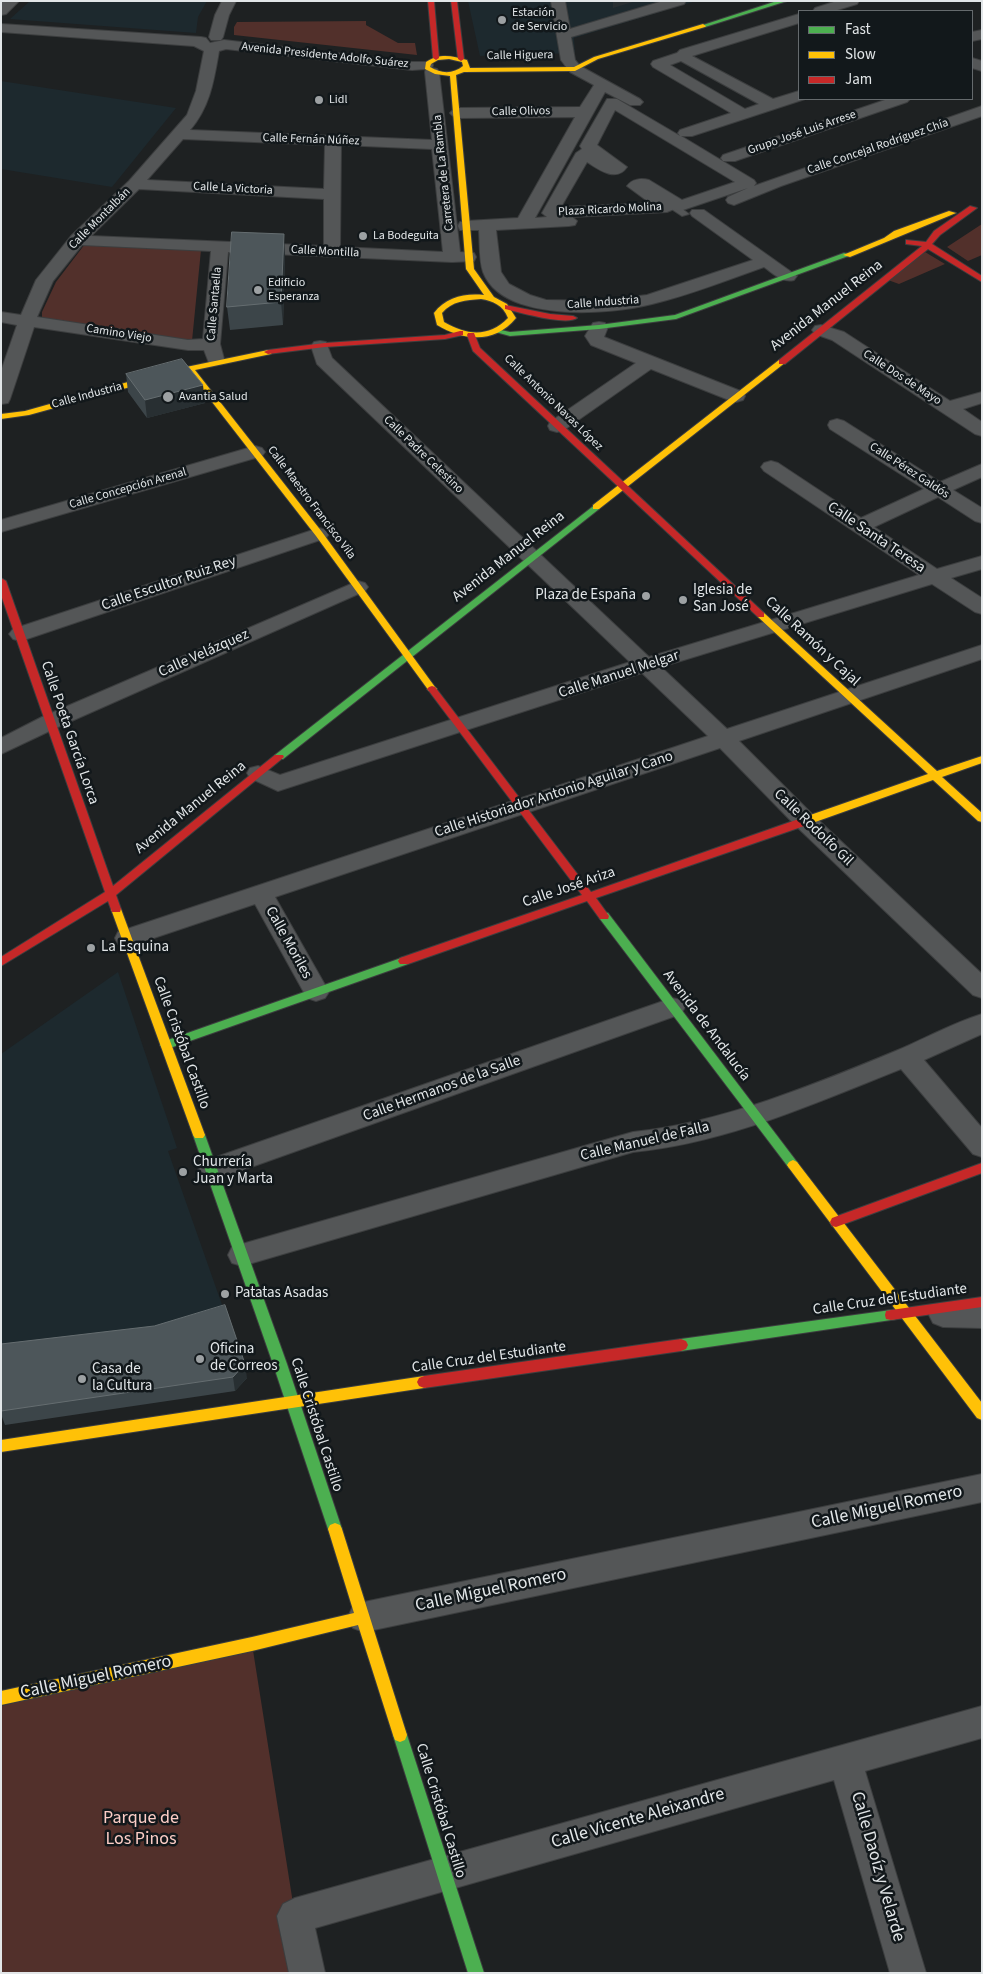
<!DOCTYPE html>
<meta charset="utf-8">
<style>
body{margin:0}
#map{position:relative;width:983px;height:1974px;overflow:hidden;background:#1e2122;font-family:"Source Sans 3",sans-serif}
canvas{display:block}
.frame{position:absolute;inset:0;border:2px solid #e2e6e8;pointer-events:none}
.legend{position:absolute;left:798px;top:10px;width:175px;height:90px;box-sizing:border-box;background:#12181b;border:1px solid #656a6d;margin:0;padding:6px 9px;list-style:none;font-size:15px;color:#e2e6e8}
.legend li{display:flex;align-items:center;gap:10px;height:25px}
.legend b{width:25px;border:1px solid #656a6d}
</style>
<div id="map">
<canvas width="983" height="1974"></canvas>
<div class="frame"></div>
<ul class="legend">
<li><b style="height:6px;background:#4caf50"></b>Fast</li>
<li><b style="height:6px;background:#ffc107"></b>Slow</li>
<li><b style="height:6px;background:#c62828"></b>Jam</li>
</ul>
</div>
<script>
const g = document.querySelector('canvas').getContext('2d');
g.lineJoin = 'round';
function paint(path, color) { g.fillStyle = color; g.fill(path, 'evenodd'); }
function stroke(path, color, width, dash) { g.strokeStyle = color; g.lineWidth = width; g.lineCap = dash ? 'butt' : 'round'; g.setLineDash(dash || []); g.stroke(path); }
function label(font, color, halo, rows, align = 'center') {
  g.font = font + ' "Source Sans 3",sans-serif'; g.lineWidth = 5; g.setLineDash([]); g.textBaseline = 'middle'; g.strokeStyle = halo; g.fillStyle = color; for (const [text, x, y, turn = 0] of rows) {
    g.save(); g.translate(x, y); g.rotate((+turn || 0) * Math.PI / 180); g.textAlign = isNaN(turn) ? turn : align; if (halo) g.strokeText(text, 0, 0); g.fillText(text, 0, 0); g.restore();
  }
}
paint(new Path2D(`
 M30 1H207L198 17 196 33 10 19Z
 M468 1H696L574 38 575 53 480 56Z
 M1 81 176 108 112 187 1 169Z
 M118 972 177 1148 168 1151 227 1319 1 1359V1054Z`), '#1d292e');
paint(new Path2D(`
 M366 21V25L398 43H415L417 55 234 35V27L237 22Z
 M982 224V255L968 261 947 247Z
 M85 244 201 250 192 341 47 320 42 317V312L56 282Z
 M925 252 945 264 899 284 888 280Z
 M252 1644 295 1916 307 1973H1V1706Z`), '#52302b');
const lane = new Path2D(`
 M664 200H670L689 214 682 216 664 204Z`);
const street = new Path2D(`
 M3 1H19L6 14 1 15V3Z
 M222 1H236L229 15 223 37 221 40H211L209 37 215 15Z
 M551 1H565L570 29 663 1H686L684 4 571 37 575 60 580 66 640 99 643 102 640 105H630L605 92 535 218 547 217 542 213 576 153 582 149 580 146 607 99H617L680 136 678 133 680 130 731 113 653 67 651 64 653 61 677 53 680 50 799 14V23L692 56 773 99 799 91V99H805L692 136H681L754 180 756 183 754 186 982 106V116L781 186 734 205 728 203 726 200 728 197 748 188 680 211 674 209 667 212 572 217 577 221 575 225 569 226 496 230 501 272 509 284 530 295 546 300 599 301 647 295 753 260 692 216 690 213 692 210H704L797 276 794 280C782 283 774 274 764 267 727 280 690 295 652 304 610 315 502 323 483 272 479 260 480 243 479 230H460L458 226 460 222 466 221 518 218 575 117 458 118 453 116 450 113 453 110 458 108 580 107 594 85 570 72 561 60ZM681 61 759 104 745 109 670 65ZM615 110 735 182 682 200 649 180C641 178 632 179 627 186L650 203 561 207 587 162C598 169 616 183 627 167L597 145Z
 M837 1H859L857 4 834 11H813L815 8Z
 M1 24 201 37 206 38 210 43 224 40 412 62H431L433 65 432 68 437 69 439 72 460 252 474 253 476 257 474 261 452 262 228 252 220 344 224 359 221 363 215 364 209 363 204 350H188L34 327 10 399 8 403 1 404V371L17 325 1 322V312L21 315 36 280 71 236 129 181 187 115 196 91 204 51 194 46 1 32ZM226 49 412 70 426 69 425 72 432 140 190 130C210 107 214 80 219 51ZM183 139 325 145 324 189 147 180ZM341 145 432 149 443 252 340 247ZM139 189 324 199V246L91 236ZM82 245 211 251 203 339 188 340 37 317 53 281Z
 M982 30V39L972 41V32Z
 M972 58 982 61V71L972 68Z
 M888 99H910L907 102 735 161H723L721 158 723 155Z
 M599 322 605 323 608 327 604 337 743 392 745 396 743 400 736 402 729 400 651 369 564 430 557 432 550 430 548 426 550 422 636 363 591 345 585 336 593 323Z
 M821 325 844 332 950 401 982 392V403L963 409 982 422V436L975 434 832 340 815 334 812 330 815 326Z
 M320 341 326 342 332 358 649 657 919 575 764 471 761 467 764 463 771 461 778 463 861 518 924 489 830 429 828 425 830 421 837 419 844 421 940 482 982 464V477L953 490 982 508V523L975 521 938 497 874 527 937 569 982 556V569L951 578 982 598V614L975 612 932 584 661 667 727 729 982 645V659L739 741 812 814 982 974V998L973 995 796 826 720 748 275 897 329 992 325 998 316 1001 307 998 255 904 127 947 118 944 115 938 118 932 708 736 642 673 278 791 250 778 247 773 250 768 258 766 280 775 630 662 317 364 311 346 314 342Z
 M255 446 262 448 265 452 262 456 1 532V520Z
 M319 528 326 530 329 534 326 538 27 639 20 641 13 639 9 634 13 629Z
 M358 581 365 583 368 587 365 591 58 727 1 754V738L42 717Z
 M672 998 681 1000 685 1007 681 1014 212 1181 202 1178 198 1170 202 1162Z
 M982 1014V1034L924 1060 982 1128V1157L973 1154 901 1069C815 1103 727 1143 633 1152L242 1266 232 1263 228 1255 232 1247 242 1244 633 1132C721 1123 816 1084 898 1050 926 1038 953 1023 982 1014Z
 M943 1303 982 1304V1328L943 1327 933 1323 929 1315 933 1307Z
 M982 1474V1502L364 1632 353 1628 348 1617 353 1606 364 1602Z
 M982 1706V1738L865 1771 926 1973H890L834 1780 315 1928 325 1973H289L277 1916 283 1904 295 1898Z`);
const fast = new Path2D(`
 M777 1H787L705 27 700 26Z
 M844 253 851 255 676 319 599 329 510 336 492 331 496 329 510 332 599 325 675 315Z
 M596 504 599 505V509L283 759H275L274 757 275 755Z
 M604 912 608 913 797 1162 799 1165 797 1168H789L600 919 599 916 600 913Z
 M404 957 410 961 408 964 170 1048H162L160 1045 162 1042Z
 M199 1130 203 1132 205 1135 287 1364 342 1529 340 1533 335 1535 330 1533 328 1529 273 1364 193 1135 195 1132Z
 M891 1310 896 1311 897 1315 896 1319 891 1320 681 1351 676 1349 674 1345 676 1341 681 1339Z
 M400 1728 405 1730 407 1735 484 1973H468L393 1735 395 1730Z`);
const slow = new Path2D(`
 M703 24 706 26 705 27 598 59 575 71 464 72 456 75 474 269 494 297 507 304 516 318C495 344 464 341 437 325L434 313C446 297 465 293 484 295L466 269 450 76 435 74 425 69 426 62C440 53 452 56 467 60L470 68 574 67 594 57ZM449 59 462 62 463 66C453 74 442 74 430 67L431 64 438 60ZM481 299C493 301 503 305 508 318 489 338 466 335 444 322L442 313C452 301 466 300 481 299Z
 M949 211 956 213 850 257 843 255 884 238 894 231Z
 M268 350 272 352 271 354 195 370 322 532 435 687 437 689 435 691H429L316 536 188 371 29 415 1 419V414L25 411 167 371Z
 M779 360 786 362 599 509H593V505Z
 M761 612 764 613 937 771 982 756V763L942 777 982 813V822L978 821 933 780 804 826H796L795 823 796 820 928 774 758 617V613Z
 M116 905 121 909 205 1135 203 1138H195L193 1135 111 909Z
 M793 1160 797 1162 982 1403V1420L977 1418 789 1168 787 1165 789 1162Z
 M424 1376 429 1378 431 1382 429 1386 424 1388 1 1452V1440Z
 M335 1523 340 1525 342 1529 407 1735 405 1740 400 1742 395 1740 393 1735 358 1625 252 1651 1 1705V1691L252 1637 354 1613 328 1529 330 1525Z`);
const jam = new Path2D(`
 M428 1H434L439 58 436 60 433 58Z
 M451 1H457L464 59 461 61 458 59Z
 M970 206 977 208 940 235 932 244 982 276V282L928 249 785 364H779V360L922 246 906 244V240L926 242 934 231Z
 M505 305 550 314 573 316 577 318C566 326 519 312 505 309Z
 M460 331H463V335L445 339 325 347 268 354 264 352 268 350 325 343 445 335Z
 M468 333H474L480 348 764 613V617H758L473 351 467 335Z
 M1 578 6 581 113 886 275 755H283L284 757 116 895 121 909 120 912H112L108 901 1 966V957L105 892 1 595Z
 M432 686 435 687 591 892 796 820H804L805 823 804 826 596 898 609 916 608 919H600L587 901 408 964H400L398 961 400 958 582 895 429 691 427 689 429 687Z
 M982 1163V1173L836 1227 832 1226 830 1222 832 1218Z
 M982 1297V1307L891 1320 886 1319 885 1315 886 1311 891 1310Z
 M681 1339 686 1341 688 1345 686 1349 681 1351 424 1388 419 1386 417 1382 419 1378 424 1376Z`);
stroke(lane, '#3c3e3f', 2);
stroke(street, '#3c3e3f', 2);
stroke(fast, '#3c3e3f', 2);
stroke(slow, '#3c3e3f', 2);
stroke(jam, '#3c3e3f', 2);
paint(lane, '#545657');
paint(street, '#545657');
paint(fast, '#4caf50');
paint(slow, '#ffc107');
paint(jam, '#c62828');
paint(new Path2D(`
 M285 256 283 325 230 330 227 307Z
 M126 374 205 403 147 418 128 392Z
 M1 1344 247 1378 235 1391 5 1425 1 1414Z`), '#3c4549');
paint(new Path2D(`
 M613 1H636L613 8Z
 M284 234 285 256 283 325 281 302Z
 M203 385 205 403 147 418 145 400Z
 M245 1364 247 1378 235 1391 233 1377Z`), '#282f32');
const building = new Path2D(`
 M232 232 284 234 281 302 227 307Z
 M182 359 203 385 145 400 126 374Z
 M225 1305 245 1364 233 1377 1 1411V1344L154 1326Z`);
paint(building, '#4d565a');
stroke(building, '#656d70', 1);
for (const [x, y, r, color] of [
 [502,20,5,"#9da1a3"],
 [319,100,5,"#9da1a3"],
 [363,236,5,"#9da1a3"],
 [258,290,5,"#9da1a3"],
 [168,397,6,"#9da1a3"],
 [646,596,5,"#9da1a3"],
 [683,600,5,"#9da1a3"],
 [91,948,5,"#9da1a3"],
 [183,1172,5,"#9da1a3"],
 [225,1294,5,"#9da1a3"],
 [200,1359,5,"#9da1a3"],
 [82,1379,5,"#9da1a3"]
]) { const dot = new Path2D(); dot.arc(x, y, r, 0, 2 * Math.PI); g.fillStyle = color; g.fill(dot); stroke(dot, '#12181b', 2); }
label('12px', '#e2e6e8', '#12181b', [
 ["Estación",512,13],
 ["de Servicio",512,27],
 ["Lidl",329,100],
 ["La Bodeguita",373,236],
 ["Edificio",268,283],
 ["Esperanza",268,297],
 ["Avantia Salud",179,397]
], 'left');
label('12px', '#e2e6e8', '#12181b', [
 ["Avenida Presidente Adolfo Suárez",325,56,6],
 ["Calle Higuera",520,56,-1],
 ["Calle Olivos",521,112,-1],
 ["Grupo José Luis Arrese",802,133,-19],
 ["Calle Fernán Núñez",311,140,2],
 ["Calle Concejal Rodríguez Chía",878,147,-19],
 ["Carretera de La Rambla",444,173,-96],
 ["Calle La Victoria",233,189,3],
 ["Plaza Ricardo Molina",610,210,-3],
 ["Calle Montalbán",100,219,-45],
 ["Calle Montilla",325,252,3],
 ["Calle Industria",603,303,-4],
 ["Calle Santaella",215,304,-85],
 ["Camino Viejo",119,334,9],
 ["Calle Dos de Mayo",902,378,33],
 ["Calle Industria",87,396,-15],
 ["Calle Antonio Navas López",553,403,44],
 ["Calle Padre Celestino",423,455,44],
 ["Calle Pérez Galdós",909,471,33],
 ["Calle Concepción Arenal",128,489,-16],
 ["Calle Maestro Francisco Vila",311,503,53]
]);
label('15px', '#e2e6e8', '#12181b', [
 ["Avenida Manuel Reina",827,306,-38],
 ["Calle Santa Teresa",876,538,34],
 ["Avenida Manuel Reina",509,557,-38],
 ["Calle Escultor Ruiz Rey",169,584,-19],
 ["Calle Ramón y Cajal",812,642,43],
 ["Calle Velázquez",204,654,-24],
 ["Calle Manuel Melgar",619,675,-18],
 ["Calle Poeta García Lorca",69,733,71],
 ["Calle Historiador Antonio Aguilar y Cano",554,795,-18],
 ["Avenida Manuel Reina",191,808,-39],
 ["Calle Rodolfo Gil",813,828,44],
 ["Calle José Ariza",569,888,-19],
 ["Calle Moriles",288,943,61],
 ["Avenida de Andalucía",706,1026,53],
 ["Calle Cristóbal Castillo",181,1043,70],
 ["Calle Hermanos de la Salle",442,1089,-20],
 ["Calle Manuel de Falla",645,1142,-13],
 ["Calle Cruz del Estudiante",890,1300,-8],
 ["Calle Cruz del Estudiante",489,1358,-8],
 ["Calle Cristóbal Castillo",316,1425,72],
 ["Calle Cristóbal Castillo",440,1811,73]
]);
label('15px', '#e2e6e8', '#12181b', [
 ["Iglesia de",693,591],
 ["San José",693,608],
 ["Plaza de España",636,596,"right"],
 ["La Esquina",101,948],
 ["Churrería",193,1163],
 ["Juan y Marta",193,1180],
 ["Patatas Asadas",235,1294],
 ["Oficina",210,1350],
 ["de Correos",210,1367],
 ["Casa de",92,1370],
 ["la Cultura",92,1387]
], 'left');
label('18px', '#e2e6e8', '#12181b', [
 ["Calle Miguel Romero",887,1508,-12],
 ["Calle Miguel Romero",491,1591,-12],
 ["Calle Miguel Romero",96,1678,-12],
 ["Calle Vicente Aleixandre",638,1819,-16],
 ["Calle Daoíz y Velarde",877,1867,74]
]);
label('18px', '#fccdc6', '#12181b', [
 ["Parque de",141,1819],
 ["Los Pinos",141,1840]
]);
</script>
